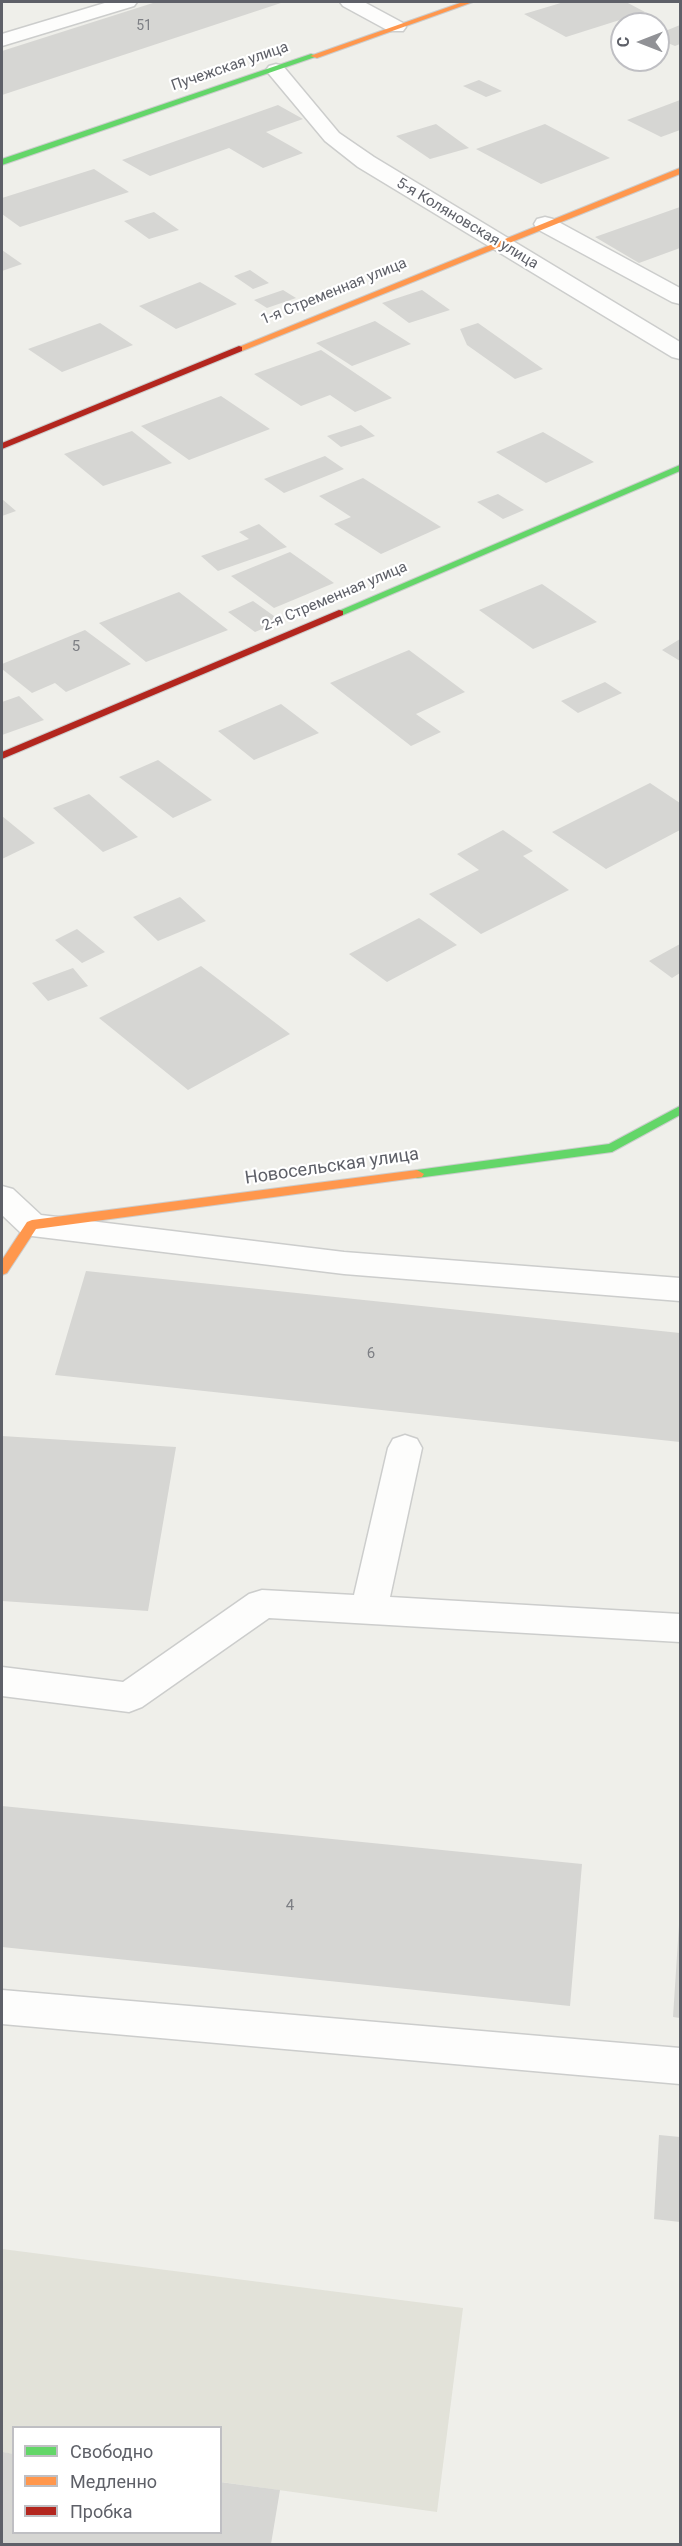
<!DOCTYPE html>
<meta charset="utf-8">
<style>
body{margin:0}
#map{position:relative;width:682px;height:2546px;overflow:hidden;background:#efefea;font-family:Roboto,sans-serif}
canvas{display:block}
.frame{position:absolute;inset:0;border:3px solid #5e6068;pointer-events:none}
.legend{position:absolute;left:12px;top:2426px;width:210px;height:108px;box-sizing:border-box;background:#fff;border:2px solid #bfbfc3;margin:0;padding:8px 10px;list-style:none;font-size:18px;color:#5e6068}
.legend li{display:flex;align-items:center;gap:12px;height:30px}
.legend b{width:30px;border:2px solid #bfbfc3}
.north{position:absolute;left:610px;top:12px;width:60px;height:60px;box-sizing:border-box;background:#fff;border:2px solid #bfbfc3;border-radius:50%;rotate:270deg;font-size:16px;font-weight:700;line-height:24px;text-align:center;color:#5e6068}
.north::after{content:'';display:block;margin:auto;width:21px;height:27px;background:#919296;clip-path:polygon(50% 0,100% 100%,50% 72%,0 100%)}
</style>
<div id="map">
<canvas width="682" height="2546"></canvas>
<div class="frame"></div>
<ul class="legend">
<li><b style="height:8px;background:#63d668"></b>Свободно</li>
<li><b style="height:8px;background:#ff974d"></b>Медленно</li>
<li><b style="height:8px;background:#b3261e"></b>Пробка</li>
</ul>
<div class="north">С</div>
</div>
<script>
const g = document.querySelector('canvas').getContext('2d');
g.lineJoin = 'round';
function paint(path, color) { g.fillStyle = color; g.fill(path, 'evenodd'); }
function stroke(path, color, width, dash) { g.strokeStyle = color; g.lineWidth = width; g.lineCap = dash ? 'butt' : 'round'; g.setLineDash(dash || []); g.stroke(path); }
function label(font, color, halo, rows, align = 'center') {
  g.font = font + ' Roboto,sans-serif'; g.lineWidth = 4.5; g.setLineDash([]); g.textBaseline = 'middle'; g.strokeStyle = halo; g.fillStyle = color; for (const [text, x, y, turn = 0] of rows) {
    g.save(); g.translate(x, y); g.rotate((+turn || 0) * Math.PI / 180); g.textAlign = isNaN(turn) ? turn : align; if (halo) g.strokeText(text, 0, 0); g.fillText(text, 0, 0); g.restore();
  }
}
paint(new Path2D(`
 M2 2249 463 2308 437 2512 221 2482 220 2428H14L13 2454 2 2452Z`), '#e2e2d9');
paint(new Path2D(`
 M156 2H284L2 95V51Z
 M564 2H626L645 12 566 37 524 14Z
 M680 25V44L675 46 658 39V34Z
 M479 80 502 91 486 97 463 86Z
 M680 100V130L661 137 627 120Z
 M278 105 303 119 266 132 303 153 263 168 229 148 150 176 122 160Z
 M436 124 469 148 430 159 396 136Z
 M545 124 610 158 541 184 476 149Z
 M94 169 129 192 20 227 2 214V198Z
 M680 207V248L639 263 595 237Z
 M154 212 179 230 149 239 124 221Z
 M2 250 22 264 2 271Z
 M250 270 269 283 253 289 234 276Z
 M200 282 237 304 176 329 139 306Z
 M283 290 296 298 267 308 254 300Z
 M422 290 450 310 409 323 382 303Z
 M375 321 411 344 352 366 316 343Z
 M100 323 133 345 62 372 28 349Z
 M478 323 543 369 515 379 467 345 460 329Z
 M321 350 392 398 355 412 330 395 301 406 254 374Z
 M221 396 270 429 189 460 141 426Z
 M361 425 375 436 341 447 327 436Z
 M132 431 172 463 103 486 64 454Z
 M543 432 594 462 546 483 496 452Z
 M325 456 344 469 284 493 264 479Z
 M363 478 441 527 381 554 334 524 351 517 319 496Z
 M498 494 524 510 503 519 477 502Z
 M2 499 16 511 2 516Z
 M259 524 287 547 218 571 201 556 249 539 239 532Z
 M290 552 334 583 274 608 231 576Z
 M542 584 597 622 533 649 479 610Z
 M179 592 228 630 146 662 99 623Z
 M253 601 281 621 255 632 228 612Z
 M85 630 131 664 66 692 55 683 32 693 2 669V664Z
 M680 639V661L662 650Z
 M409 650 465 692 416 714 441 732 411 746 330 683Z
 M605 682 622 693 578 713 561 701Z
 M19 696 44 720 2 735V702Z
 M281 704 319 733 254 760 218 731Z
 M158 760 212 800 173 818 119 777Z
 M650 783 680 803V830L606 869 552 832Z
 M89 794 138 837 103 852 53 808Z
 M2 816 35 843 2 859Z
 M503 830 533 851 523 856 569 890 481 934 429 894 479 870 457 854Z
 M180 897 206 921 158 941 133 917Z
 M419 918 457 945 387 982 349 954Z
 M77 929 105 952 82 963 55 940Z
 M680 944V973L672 978 649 961Z
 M201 966 290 1034 188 1090 99 1018Z
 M73 968 88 986 48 1001 32 983Z
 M86 1271 680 1333V1442L55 1375Z
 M2 1436 176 1447 148 1611 2 1601Z
 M2 1806 582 1864 570 2006 2 1947Z
 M679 1925H680V2018L673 2017Z
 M659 2135 680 2137V2222L654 2219Z
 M3 2452 14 2454V2532H220V2482L280 2490 271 2544H2Z`), '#d6d6d3');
const lane = new Path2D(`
 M108 2H137L134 6 2 46V34Z
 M340 2H364L403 23 406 27 403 31H389L343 6Z
 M276 64 283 66 339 133 374 157 680 342V359L672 357 358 167 325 141 269 74 266 70 269 66Z
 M545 217 553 219 680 288V304L672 302 537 229 534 224 537 219Z
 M2 1186 13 1189 41 1215 344 1252 680 1278V1301L344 1274 32 1236 21 1233 2 1215Z
 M405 1435 417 1439 422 1448 390 1597 680 1614V1642L269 1618 142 1707 129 1712 2 1696V1667L123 1682 249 1594 262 1590 354 1595 388 1448 393 1439Z
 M2 1990 680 2048V2084L2 2024Z`);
const fast = new Path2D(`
 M311 54 318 56 2 165V159Z
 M680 465V471L343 615H335L334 613Z
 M680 1106V1115L612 1152 417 1178 410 1174 417 1170 609 1144Z`);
const slow = new Path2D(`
 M463 2H473L317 58 310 56Z
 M680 168V174L242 351 234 349Z
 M417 1170 424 1174 422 1177 36 1229 7 1273 2 1275V1260L27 1222 32 1220Z`);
const jam = new Path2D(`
 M239 346 242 347V351L2 449V443Z
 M339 610 343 611V615L2 759V752Z`);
stroke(lane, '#cccdcc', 3);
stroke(fast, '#cccdcd', 2);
stroke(slow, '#cccdcd', 2);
stroke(jam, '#cccdcd', 2);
paint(lane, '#fdfdfc');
paint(fast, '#63d668');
paint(slow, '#ff974d');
paint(jam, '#b3261e');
label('14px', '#7d7f84', null, [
 ["51",144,26]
]);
label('15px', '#5e6068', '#fff', [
 ["Пучежская улица",230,67,-19],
 ["5-я Коляновская улица",467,224,31],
 ["1-я Стременная улица",334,292,-22],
 ["2-я Стременная улица",335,597,-23]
]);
label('15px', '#7d7f84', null, [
 ["5",76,647],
 ["6",371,1354],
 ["4",290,1906]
]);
label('18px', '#5e6068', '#fff', [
 ["Новосельская улица",332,1167,-8]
]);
</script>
